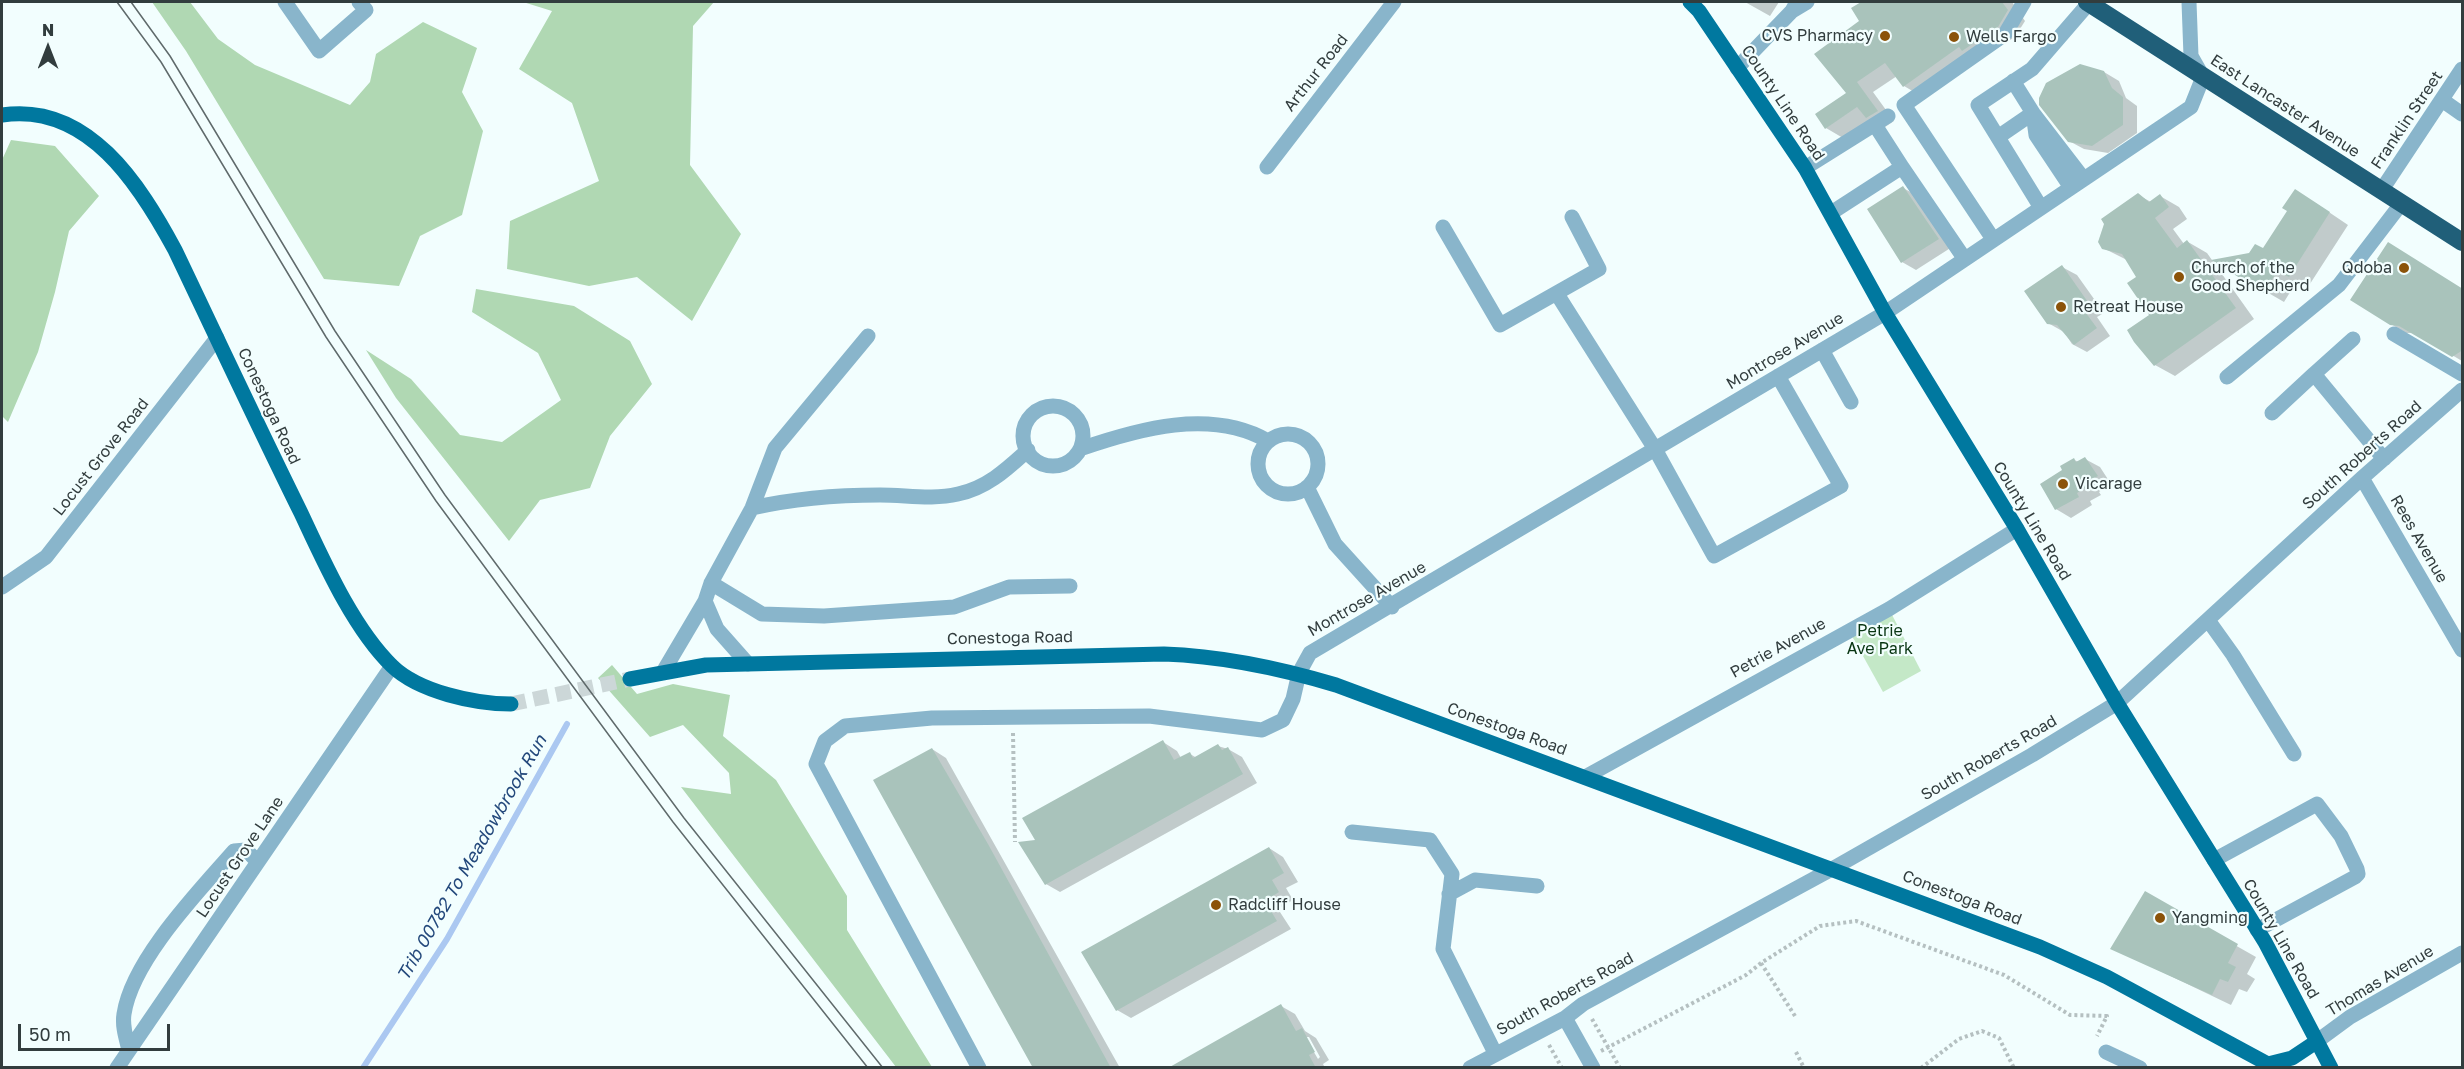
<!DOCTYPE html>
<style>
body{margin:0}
#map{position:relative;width:2464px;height:1069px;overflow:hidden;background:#f2fefe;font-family:"Golos Text",sans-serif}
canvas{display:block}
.frame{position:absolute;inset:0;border:3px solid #323d3e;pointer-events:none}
.north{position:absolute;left:18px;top:18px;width:60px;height:60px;-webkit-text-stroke:4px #f2fefe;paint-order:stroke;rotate:0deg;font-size:16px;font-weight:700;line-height:24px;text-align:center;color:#323d3e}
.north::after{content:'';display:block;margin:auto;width:21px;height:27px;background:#323d3e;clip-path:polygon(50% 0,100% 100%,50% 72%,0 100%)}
.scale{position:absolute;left:18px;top:1024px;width:152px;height:27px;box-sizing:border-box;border:3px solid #323d3e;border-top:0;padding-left:8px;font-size:18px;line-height:21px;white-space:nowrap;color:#323d3e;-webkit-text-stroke:4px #f2fefe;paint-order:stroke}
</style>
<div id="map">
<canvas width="2464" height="1069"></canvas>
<div class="frame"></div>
<div class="north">N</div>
<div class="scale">50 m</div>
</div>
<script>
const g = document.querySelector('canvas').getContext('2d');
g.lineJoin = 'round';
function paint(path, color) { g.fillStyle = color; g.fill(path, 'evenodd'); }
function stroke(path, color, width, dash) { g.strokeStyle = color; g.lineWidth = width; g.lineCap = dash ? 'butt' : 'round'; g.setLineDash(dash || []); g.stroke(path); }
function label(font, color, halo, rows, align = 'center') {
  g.font = font + ' "Golos Text",sans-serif'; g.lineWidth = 4.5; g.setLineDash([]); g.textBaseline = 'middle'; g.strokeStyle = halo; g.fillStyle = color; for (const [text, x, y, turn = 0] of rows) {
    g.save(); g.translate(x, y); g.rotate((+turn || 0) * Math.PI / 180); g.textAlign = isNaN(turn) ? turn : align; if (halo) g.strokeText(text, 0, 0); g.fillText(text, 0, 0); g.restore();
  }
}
paint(new Path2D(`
 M1889 609 1921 671 1883 692 1848 629Z`), '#c4e8c7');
paint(new Path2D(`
 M152 2H190L218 39 255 65 350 105 370 82 376 54 423 22 477 48 462 92 483 131 462 215 420 236 399 286 324 279 186 51Z
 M523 2H714L693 26 690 165 741 234 692 321 637 277 589 286 507 269 510 221 599 181 572 103 519 69 552 11Z
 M11 140 55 146 99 196 69 231 55 292 38 352 8 422 2 416V160Z
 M476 289 574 306 630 341 652 384 610 436 590 488 540 500 509 541 396 398 366 350 411 379 460 435 502 442 561 400 538 353 472 312Z
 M612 665 637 694 673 684 730 695 723 736 776 780 847 896V930L932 1067H896L681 787 731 794 729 773 683 725 650 737 598 678Z`), '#b0d8b3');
paint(new Path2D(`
 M1745 2H1779L1770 16Z
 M1863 2H2012L2025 21 2015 37 1921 96 1904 86 1897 76 1873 92 1894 121 1885 127 1843 138 1826 128 1848 93 1862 22 1853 9Z
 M2104 72 2119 81 2126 98 2137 106V133L2108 153 2084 149 2069 141Z
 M1903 188 1918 196 1952 247 1916 270 1902 262Z
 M2138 195 2151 202 2160 196 2179 207 2187 219 2173 229 2184 244 2188 242 2207 253 2254 319 2175 376 2155 365 2151 315 2138 277 2127 260 2103 248Z
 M2314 202 2348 225 2308 287 2297 281 2284 302 2265 291 2250 254 2263 250 2289 210Z
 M2062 267 2077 275 2104 313 2097 317 2110 336 2087 352 2072 344 2064 332 2048 323Z
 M2462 290V361L2415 333H2406L2391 324Z
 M2085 459 2100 467 2111 484 2099 492 2101 495 2090 501 2092 505 2071 518 2056 509 2064 471 2074 460 2079 462Z
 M1163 742 1177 751 1181 758 1190 754 1197 758 1218 746 1228 749 1242 757 1257 783 1060 892 1046 884 1037 842Z
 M932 749 946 758 1120 1068H1035Z
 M1269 848 1283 857 1298 882 1286 888 1293 900 1278 909 1291 929 1131 1018 1117 1010Z
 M2145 894 2256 957 2247 974 2255 979 2247 992 2239 989 2231 1005 2112 948Z
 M1281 1006 1295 1014 1305 1031 1316 1038 1329 1060 1323 1064 1325 1068H1171ZM1305 1037H1309L1320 1057 1318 1059Z`), '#0003');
stroke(new Path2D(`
 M363 1068 447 939 567 724`), '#abc8f1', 6);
paint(new Path2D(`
 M1861 2H2002L2008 10 1998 27 1962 51 1959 47 1903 87 1885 63 1857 82 1878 111 1866 118 1857 107 1825 129 1815 114 1846 93 1814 54 1859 21 1851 8Z
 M2080 64 2104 71 2112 88 2123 97V125L2092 146 2068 142 2039 105V98L2046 83Z
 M1903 186 1939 239 1901 263 1867 209Z
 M2295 189 2330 212 2289 277 2277 271 2264 293 2211 260 2249 253 2255 244 2263 248 2287 211 2282 208Z
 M2138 193 2149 202 2160 194 2169 207 2155 218 2177 248 2187 240 2236 308 2154 366 2134 342 2127 330 2149 315 2127 283 2136 277 2122 254 2102 249 2098 242 2104 224 2101 219Z
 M2388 242 2463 289V350L2452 357 2399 326 2390 325 2350 300Z
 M2062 265 2090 305 2083 309 2097 328 2074 345 2057 325 2047 324 2024 291Z
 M2085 457 2098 476 2085 483 2088 486 2077 493 2079 497 2055 510 2040 484 2062 470 2060 466 2074 458 2076 462Z
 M1163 740 1174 760 1190 752 1193 758 1218 744 1222 750 1228 747 1243 774 1045 885 1018 842 1035 840 1022 818Z
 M932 748 988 844 1111 1068H1033L873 780Z
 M1269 847 1284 873 1272 880 1279 892 1265 901 1277 921 1116 1011 1081 952Z
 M2145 891 2238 944 2228 963 2236 967 2228 982 2220 979 2212 995 2110 949Z
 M1281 1004 1296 1031 1302 1028 1315 1052 1309 1055 1316 1068H1168Z`), '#a9c3bb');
stroke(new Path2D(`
 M511 704 630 679`), '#ccd7d8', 15, [15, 8]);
stroke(new Path2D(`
 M1013 733 1015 842
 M1761 963 1795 1016
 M1592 1019 1620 1068
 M1549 1045 1562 1068
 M1601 1051 1746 975 1761 963 1820 926 1856 921 2004 975 2070 1015 2107 1016 2097 1036
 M1796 1052 1804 1068
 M1921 1068 1959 1039 1982 1031 1999 1038 2014 1068`), '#b5c0c1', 4, [3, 3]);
stroke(new Path2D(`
 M285 2 319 51 366 10 359 2
 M1797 2 1792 11 1807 2
 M1737 68 1792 11
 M2013 81 2033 113 2036 135 2070 186
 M2442 100 2462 114
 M1875 125 1902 167
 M1998 137 2033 113 2083 178
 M1267 167 1394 2
 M1805 168 1888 116
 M2381 191 2462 69
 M2040 206 1978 105 2032 69 2089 3
 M1831 213 1902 167 1964 258
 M1443 227 1500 325 1599 269 1572 217
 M1993 239 1904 105 2005 34 2024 2
 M1557 294 1655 449 1714 556 1841 486 1778 376
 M2394 334 2462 374
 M1822 350 1851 402
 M2314 374 2353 339
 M2227 377 2339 285 2401 204
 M1023 436a30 30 0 1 1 60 0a30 30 0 1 1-60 0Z
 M2272 413 2314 374 2384 459
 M1258 464a30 30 0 1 1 60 0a30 30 0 1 1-60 0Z
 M1080 449C1138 429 1211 408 1268 441
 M2362 478 2462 650
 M1307 487 1335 544 1392 607
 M752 508C796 498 835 495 880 495 907 495 932 500 958 494 987 488 1007 469 1028 450
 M711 583 762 614 824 616 954 607 1009 587 1070 586
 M2 587 46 557 217 338
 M705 601 717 629 748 664
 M2208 620 2233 655 2294 754
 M663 672 705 601 711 583 752 508 775 448 868 336
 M1585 777 1889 609 2017 529
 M1352 832 1430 840 1452 874 1443 949 1495 1053
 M2214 860 2317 804 2341 836 2357 869 2358 874 2355 877 2257 930
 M1449 894 1475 880 1537 886
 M1565 1018 1593 1068
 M2316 1042 2350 1017 2462 953
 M129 1050C126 1038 122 1026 124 1014 132 960 199 891 234 851L246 850 258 862
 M2106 1052 2140 1068
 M117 1068 392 666
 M979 1068 816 764 825 741 845 726 932 718 1149 716 1262 730 1283 720 1293 699 1299 673 1310 653 1885 313 2191 107 2203 77 2191 56 2189 2
 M1470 1068 1565 1018 1583 1004 1832 869 2032 755 2117 703 2362 478 2462 390`), '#89b5cb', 15);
stroke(new Path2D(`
 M1690 2 1699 11 1805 168 1885 313 2017 529 2117 703 2265 942 2331 1068
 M2 115C88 102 140 185 175 250 217 338 258 426 301 513 324 562 353 628 392 666 419 692 475 704 511 704
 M630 679 706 665 1164 654C1223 656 1279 668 1336 685L2040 947 2107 977 2268 1064 2292 1058 2316 1042`), '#00789f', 15);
stroke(new Path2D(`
 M2087 2 2462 242`), '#205f79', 18);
stroke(new Path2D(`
 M117 2 161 62 326 337 436 501 673 822 868 1068
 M131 2 170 56 335 331 445 495 684 818 883 1068`), '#5f6a6b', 1.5);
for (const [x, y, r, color] of [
 [1885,36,6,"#8b5309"],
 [1954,37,6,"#8b5309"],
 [2404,268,6,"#8b5309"],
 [2179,277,6,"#8b5309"],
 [2061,307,6,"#8b5309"],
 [2063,484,6,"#8b5309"],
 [1216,905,6,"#8b5309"],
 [2160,918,6,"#8b5309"]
]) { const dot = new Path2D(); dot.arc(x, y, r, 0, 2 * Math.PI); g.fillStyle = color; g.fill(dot); stroke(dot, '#f2fefe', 2); }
label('16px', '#323d3e', '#f2fefe', [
 ["CVS Pharmacy",1873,36,"right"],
 ["Wells Fargo",1966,37],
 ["Church of the",2191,268],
 ["Good Shepherd",2191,286],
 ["Qdoba",2392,268,"right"],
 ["Retreat House",2073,307],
 ["Vicarage",2075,484],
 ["Radcliff House",1228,905],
 ["Yangming",2172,918]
], 'left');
label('16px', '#323d3e', '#f2fefe', [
 ["Arthur Road",1316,73,-52],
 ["County Line Road",1783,103,56],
 ["East Lancaster Avenue",2285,106,33],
 ["Franklin Street",2407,120,-56],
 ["Montrose Avenue",1785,351,-31],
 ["Conestoga Road",269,406,65],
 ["South Roberts Road",2362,455,-42],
 ["Locust Grove Road",101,457,-52],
 ["County Line Road",2032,521,59],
 ["Rees Avenue",2419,539,60],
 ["Montrose Avenue",1367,599,-30],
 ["Conestoga Road",1010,638,-1],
 ["Petrie Avenue",1778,648,-29],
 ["Conestoga Road",1507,729,20],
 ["South Roberts Road",1989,758,-30],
 ["Locust Grove Lane",240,857,-56],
 ["Conestoga Road",1962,898,21],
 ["County Line Road",2281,939,60],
 ["Thomas Avenue",2380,981,-31],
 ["South Roberts Road",1565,994,-29]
]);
label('16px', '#083512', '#f2fefe', [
 ["Petrie",1880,631],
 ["Ave Park",1880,649]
]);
label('italic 18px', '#24497c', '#f2fefe', [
 ["Trib 00782 To Meadowbrook Run",472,858,-60]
]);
</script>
